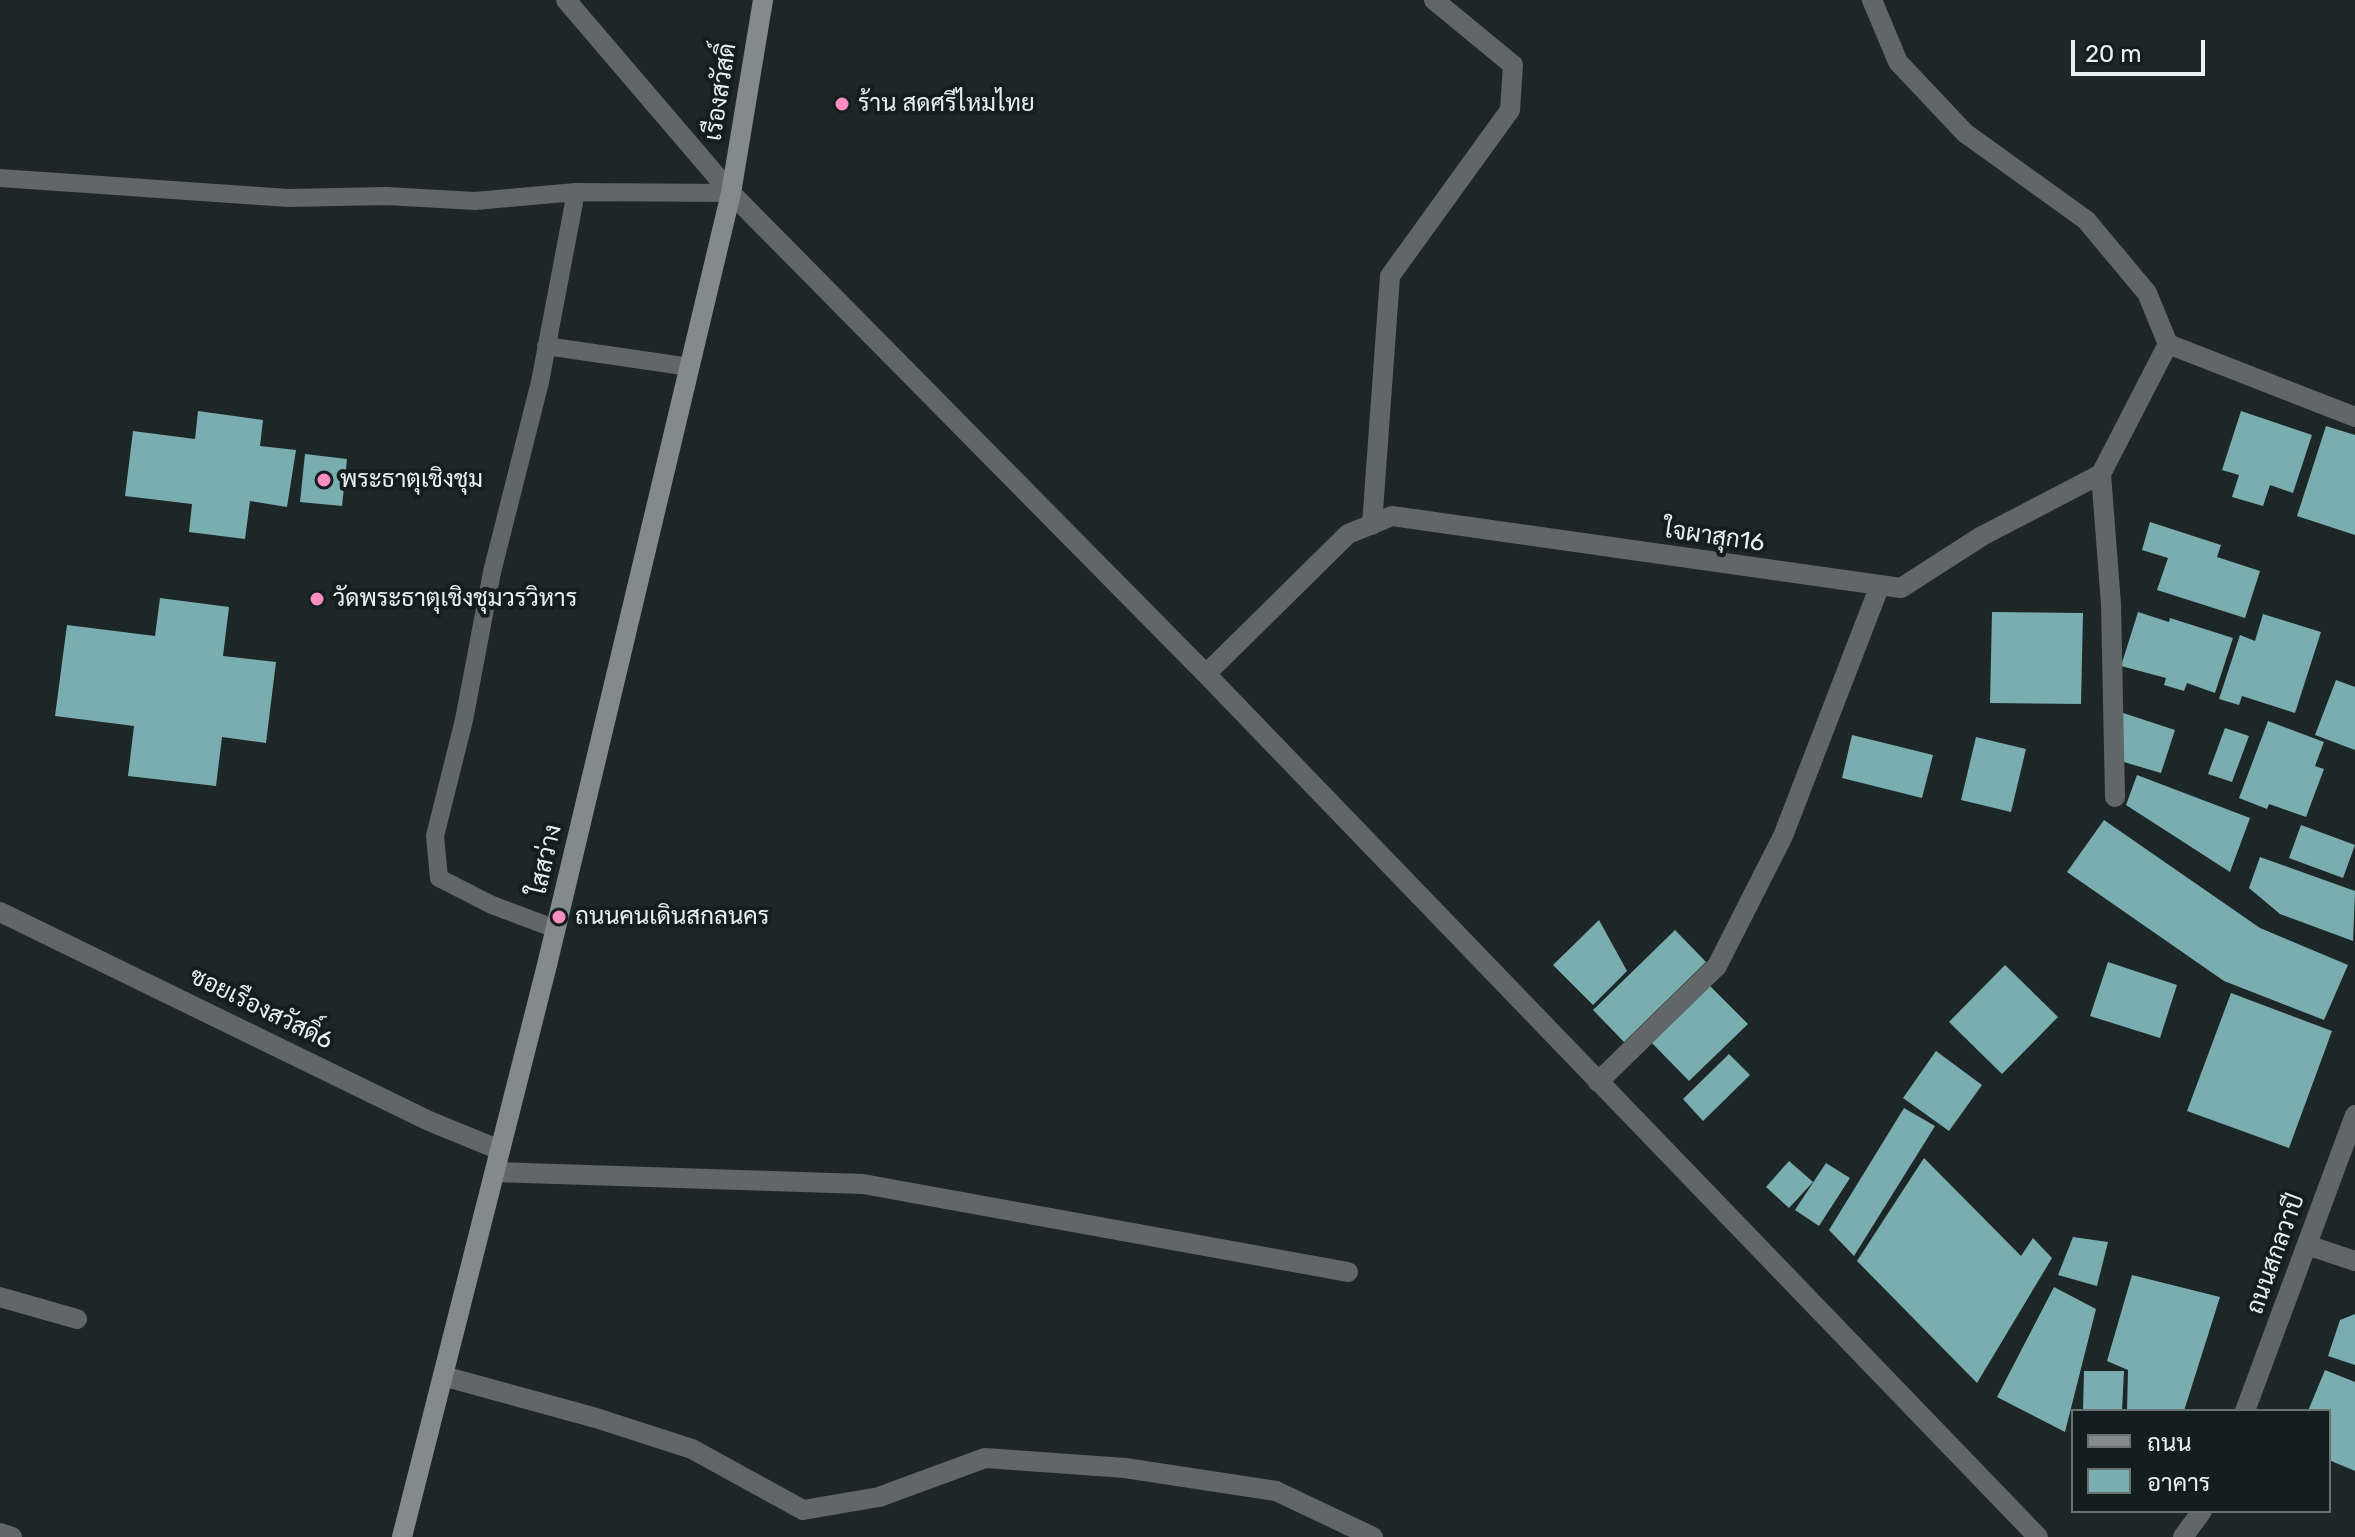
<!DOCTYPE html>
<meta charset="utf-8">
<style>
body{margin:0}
#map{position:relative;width:2355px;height:1537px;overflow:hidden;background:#1e2728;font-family:Rubik,Sarabun,sans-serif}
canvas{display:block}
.legend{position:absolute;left:2071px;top:1409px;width:260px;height:104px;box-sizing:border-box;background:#141e1e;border:2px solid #697272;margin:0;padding:10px 14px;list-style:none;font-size:24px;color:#e9f0f0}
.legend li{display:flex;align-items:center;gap:16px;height:40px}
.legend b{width:40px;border:2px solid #697272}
.scale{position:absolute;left:2071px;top:40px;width:134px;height:36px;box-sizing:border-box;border:4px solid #e9f0f0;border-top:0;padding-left:10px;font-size:24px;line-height:28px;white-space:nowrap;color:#e9f0f0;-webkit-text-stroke:6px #141e1e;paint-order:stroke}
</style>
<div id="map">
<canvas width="2355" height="1537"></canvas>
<ul class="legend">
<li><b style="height:10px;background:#828a8b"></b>ถนน</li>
<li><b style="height:22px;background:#7aadb0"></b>อาคาร</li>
</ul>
<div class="scale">20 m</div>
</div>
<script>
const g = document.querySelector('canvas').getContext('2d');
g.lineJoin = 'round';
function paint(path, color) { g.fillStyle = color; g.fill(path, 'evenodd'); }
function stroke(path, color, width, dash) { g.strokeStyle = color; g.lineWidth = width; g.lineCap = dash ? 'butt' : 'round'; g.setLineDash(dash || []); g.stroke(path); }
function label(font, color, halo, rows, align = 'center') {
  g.font = font + ' Rubik,Sarabun,sans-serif'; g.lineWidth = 8; g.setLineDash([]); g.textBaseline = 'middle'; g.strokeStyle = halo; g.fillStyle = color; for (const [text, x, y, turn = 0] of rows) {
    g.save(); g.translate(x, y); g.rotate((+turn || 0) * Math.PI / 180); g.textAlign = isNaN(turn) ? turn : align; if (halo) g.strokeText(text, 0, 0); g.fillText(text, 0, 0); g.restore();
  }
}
paint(new Path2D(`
 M198 411 263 420 260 446 296 450 287 507 250 501 245 539 189 532 192 504 125 496 133 431 195 439Z
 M2241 411 2312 435 2293 493 2270 485 2263 506 2232 497 2239 475 2222 470Z
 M2326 426 2355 435V535L2297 516Z
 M305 454 347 459 342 506 300 502Z
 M2150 522 2221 545 2217 557 2260 571 2245 618 2157 590 2168 558 2142 550Z
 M160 598 229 607 223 656 276 662 266 743 222 737 216 786 128 776 134 726 55 716 67 625 155 636Z
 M1992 612 2083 613 2081 704 1990 703Z
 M2138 612 2169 622 2170 618 2233 638 2215 693 2187 683 2184 691 2164 685 2166 678 2121 666Z
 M2263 614 2321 632 2295 713 2242 696 2239 705 2219 699 2240 635 2255 641Z
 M2336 680 2355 687V750L2315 735Z
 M2117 711 2175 730 2161 773 2117 760Z
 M2268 721 2324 742 2315 766 2324 769 2306 817 2269 804 2267 809 2239 798Z
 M2225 728 2249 736 2232 782 2208 774Z
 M1852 735 1933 755 1922 798 1842 778Z
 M1976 737 2026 749 2011 812 1961 800Z
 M2137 775 2250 818 2230 872 2126 805Z
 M2104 820 2260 928 2348 965 2324 1020 2224 981 2067 872Z
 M2301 825 2355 845 2343 878 2289 858Z
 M2260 857 2355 891 2353 941 2280 914 2249 888Z
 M1599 920 1627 971 1593 1005 1553 965Z
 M1675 930 1706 962 1624 1042 1593 1010Z
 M2108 962 2177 985 2160 1038 2090 1016Z
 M2005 965 2058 1017 2002 1074 1949 1022Z
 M1708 984 1748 1024 1689 1081 1650 1041Z
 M2231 993 2332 1031 2289 1148 2187 1111Z
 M1936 1051 1982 1085 1949 1131 1903 1098Z
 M1729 1054 1750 1075 1703 1121 1683 1099Z
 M1904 1108 1935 1126 1854 1256 1829 1230Z
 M1924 1158 2021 1256 2033 1238 2052 1258 1977 1383 1857 1261Z
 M1789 1161 1813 1182 1789 1208 1766 1187Z
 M1826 1163 1850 1178 1819 1226 1795 1210Z
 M2073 1237 2108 1242 2097 1286 2058 1275Z
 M2132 1275 2220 1297 2184 1411H2127L2128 1370 2107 1361Z
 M2054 1287 2096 1309 2065 1432 1997 1397Z
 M2355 1314V1365L2328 1356 2340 1320Z
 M2325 1370 2355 1382V1471L2329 1460V1411H2308Z
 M2084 1371H2124L2122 1411H2083Z`), '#7aadb0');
stroke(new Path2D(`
 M0 178 288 198 386 196 475 201 576 192 731 193
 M546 346 690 367
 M556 929 492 905 439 878 435 836 464 720 492 572 540 382 576 192`), '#616666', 18);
stroke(new Path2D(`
 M566 0 731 193 1206 674 2038 1537
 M1872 0 1898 62 1965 133 2086 220 2147 293 2168 344 2355 417
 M2101 474 2111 604 2115 797
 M1372 525 1390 276 1510 110 1513 65 1434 0
 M1206 674 1348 534 1392 516 1901 588 1982 536 2101 474 2168 344
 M0 912 429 1121 500 1150
 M1598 1082 1717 966 1783 836 1880 585
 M495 1172 863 1184 1348 1272
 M2307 1245 2355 1261
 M0 1297 77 1319
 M443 1376 596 1418 692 1449 803 1510 879 1497 985 1458 1125 1468 1276 1491 1373 1537
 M2245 1411 2355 1115
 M0 1533 12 1537
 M2183 1537 2202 1511`), '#616666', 20);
stroke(new Path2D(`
 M402 1537 547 965 731 193 763 0`), '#828a8b', 20);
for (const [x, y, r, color] of [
 [842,104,8,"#fc8fc1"],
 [324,480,8,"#fc8fc1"],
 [317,599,8,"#fc8fc1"],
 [559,917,8,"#fc8fc1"]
]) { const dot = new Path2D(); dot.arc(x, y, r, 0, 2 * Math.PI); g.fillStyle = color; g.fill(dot); stroke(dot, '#141e1e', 3); }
label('24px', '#e9f0f0', '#141e1e', [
 ["เรืองสวัสดิ์",721,92,-81],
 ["ใจผาสุก16",1714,537,8],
 ["ใสสว่าง",546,860,-77],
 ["ซอยเรืองสวัสดิ์6",261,1009,26],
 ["ถนนสกลวาปี",2276,1254,-70]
]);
label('24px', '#e9f0f0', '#141e1e', [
 ["ร้าน สดศรีไหมไทย",858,104],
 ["พระธาตุเชิงชุม",340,480],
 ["วัดพระธาตุเชิงชุมวรวิหาร",333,599],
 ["ถนนคนเดินสกลนคร",575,917]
], 'left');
</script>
